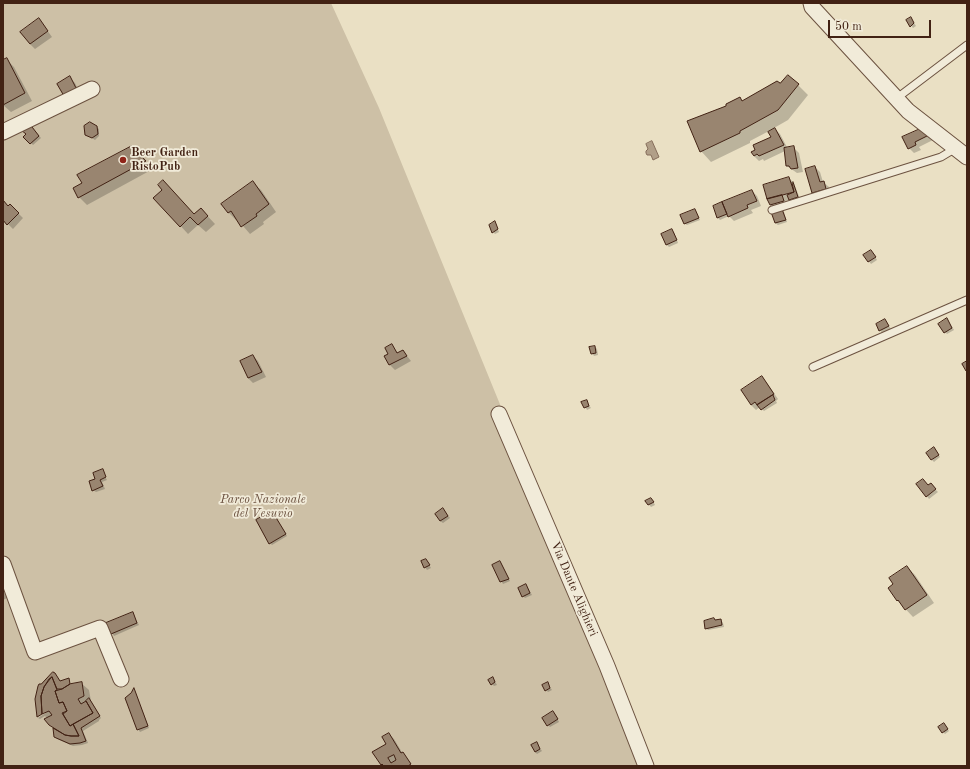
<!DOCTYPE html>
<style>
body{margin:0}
#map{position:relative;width:970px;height:769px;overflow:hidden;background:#eae0c4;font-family:"Old Standard TT",serif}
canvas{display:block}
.frame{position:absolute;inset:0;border:4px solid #422214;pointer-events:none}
.scale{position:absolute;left:828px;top:20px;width:103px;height:18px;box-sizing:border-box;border:2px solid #422214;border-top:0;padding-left:5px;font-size:12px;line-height:14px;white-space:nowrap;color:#422214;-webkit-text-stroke:3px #f1ebd9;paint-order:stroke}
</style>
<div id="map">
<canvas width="970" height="769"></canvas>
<div class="frame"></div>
<div class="scale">50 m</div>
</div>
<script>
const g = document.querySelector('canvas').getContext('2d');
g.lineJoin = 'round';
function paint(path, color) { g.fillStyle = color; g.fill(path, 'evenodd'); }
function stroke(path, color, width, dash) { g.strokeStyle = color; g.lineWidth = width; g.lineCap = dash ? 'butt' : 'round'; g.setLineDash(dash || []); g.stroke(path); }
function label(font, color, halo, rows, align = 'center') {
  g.font = font + ' "Old Standard TT",serif'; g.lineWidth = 3.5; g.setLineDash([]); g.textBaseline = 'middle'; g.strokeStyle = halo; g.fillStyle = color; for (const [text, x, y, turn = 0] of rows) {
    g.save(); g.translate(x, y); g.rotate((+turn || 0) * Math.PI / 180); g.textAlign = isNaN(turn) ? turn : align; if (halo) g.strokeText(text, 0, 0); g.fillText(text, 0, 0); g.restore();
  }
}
paint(new Path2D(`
 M3 3H331L379 108 508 424 652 766H3Z`), '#cdc0a6');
const water = new Path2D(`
 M652 141 659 157 653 160 651 155H647L646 153V151L648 149 646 144Z`);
paint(water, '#b19f88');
stroke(water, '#856d5a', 1);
paint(new Path2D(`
 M39 19 52 37 35 49 30 44Z
 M907 20 913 21 916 26 913 28Z
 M7 60 14 67 32 101 11 112 3 105V61Z
 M70 78 75 83 81 95 70 101Z
 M781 84 798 85 808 95 788 120 774 128 780 134 788 149 794 148 799 153 803 172 797 173 787 166 785 151 764 161 763 159 759 161 754 156 773 138 769 131 750 141V143L711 162 701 151 727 107 739 98 743 102Z
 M31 126 41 138 33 145 25 137Z
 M96 127 99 129V136L95 140 86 134Z
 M926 127 935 139 919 147 921 150 914 153 909 148Z
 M139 155 153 169 87 205 79 197Z
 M815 167 820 172 823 182 829 187 831 194 818 197 813 192Z
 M789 178 794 183 800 199 792 202 790 200 785 201V203L773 207 770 205Z
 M253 183 261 190 276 212 263 222 264 224 250 234 237 219 236 220 228 212Z
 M752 191 757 196 761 206 751 210 753 213 734 221 729 216 720 220 718 218 715 207Z
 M155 198 195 216 201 209 215 224 206 232 198 225 188 234Z
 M3 200 8 206 10 205 23 218 13 229 3 219Z
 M695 210 700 220 687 225 684 223Z
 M782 210 784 212 787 222 778 225 775 223Z
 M495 222 499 232 495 234 493 232Z
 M674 232 678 243 669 247 667 245Z
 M873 253 877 260 871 264 864 255Z
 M885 320 891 329 882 333 877 324Z
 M949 322 954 330 947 334 945 332Z
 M392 346 398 353 403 351 411 361 395 370 390 365 386 357 389 355Z
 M595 347 597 349 598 355 594 356 592 353Z
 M253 356 258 361 266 377 253 383 248 378Z
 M762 378 767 383 778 399 776 401 777 403 764 411 760 407 756 410 751 405Z
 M586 401 591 408 587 410 583 402Z
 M936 451 940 457 934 462 932 460Z
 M102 471 107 480 102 482 105 489 96 492 93 490 96 479Z
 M918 484 933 487 938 492 929 499Z
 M646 501H653L655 505 651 507Z
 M445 512 450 518 443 523 440 521Z
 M274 514 287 536 272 545 270 543Z
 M426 560 431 568 427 570 425 567Z
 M500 562 510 581 503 584 493 565Z
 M907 567 915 575 934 603 913 617 898 601 889 588 894 584Z
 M526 585 532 595 525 598 523 596Z
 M3 589 7 598 3 600Z
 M132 613 139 625 114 636 107 624Z
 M721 620 723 623 724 627 708 630 706 628 716 621Z
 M55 674 61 682 68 680 71 685 81 683 89 690 91 701 101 718 99 720V721L83 731 88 743 82 745 73 746 57 739 55 737 54 729 50 724 47 718 45 716 40 719 38 718 47 712 46 711 38 717 36 699 39 687Z
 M493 678 497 685 494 686 492 684Z
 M547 683 552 690 548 692 546 690Z
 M134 689 149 728 140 732 138 729 132 694Z
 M555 714 559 722 550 727 548 725Z
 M946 727 949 731 945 734 943 732Z
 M389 734 394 739 403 754 411 763 406 766H383L381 764 387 744Z
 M536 743 542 751 537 754 535 752Z`), '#0003');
const building = new Path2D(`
 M911 17 914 23 910 27 906 20Z
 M39 18 48 31 30 44 20 32Z
 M7 58 25 93 3 105V60Z
 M788 75 799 84 778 110 740 131V133L700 152 687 121 726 106V104L740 97 742 101 777 81 780 83Z
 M70 76 77 90 64 96 57 84Z
 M90 122 97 126 98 134 92 138 85 135 84 126Z
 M29 123 39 136 30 144 23 137 26 134 21 130Z
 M927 126 931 134 915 142 916 145 908 149 902 137Z
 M775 128 784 145 759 156 757 154 754 156 751 152 755 150 753 145 771 137 768 132Z
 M132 146 146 161 78 198 73 188 82 183 77 175Z
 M794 146 798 168 791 169 789 166H786L784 148Z
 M815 166 820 182 824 181 826 189 812 193 805 169Z
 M789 177 794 192 767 199 763 185Z
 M163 180 194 214 201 208 208 216 198 225 190 217 180 227 153 198 162 190 158 185Z
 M253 181 269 204 256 214 257 216 241 227 231 211 228 213 221 204Z
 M793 182 798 197 789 200 787 195 794 192 792 183Z
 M752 190 757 201 747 205 748 208 728 217 722 202Z
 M782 195 784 201 770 205 767 199Z
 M3 200 8 206 10 204 19 213 7 225 3 220Z
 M722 202 727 214 717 218 713 206Z
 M695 209 699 218 684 224 680 215Z
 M782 209 786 220 775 223 771 212Z
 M495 221 498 229 492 233 489 225Z
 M672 229 677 240 666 245 661 234Z
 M871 250 876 257 868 262 863 255Z
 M947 318 952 328 944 333 938 324Z
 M885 319 889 326 879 331 876 324Z
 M392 344 397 353 403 350 407 356 389 365 384 356 388 354 385 348Z
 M595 346 596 353 591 354 589 347Z
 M253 355 262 372 248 378 240 361Z
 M967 361V371H966L962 364Z
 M762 376 774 394 757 405 755 402 751 405 741 390Z
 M773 395 775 400 761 410 757 405Z
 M587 400 589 406 584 408 581 402Z
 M934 447 939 455 931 460 926 453Z
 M103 469 106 477 100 480 103 486 92 491 89 481 95 479 93 473Z
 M923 479 928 485 931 483 936 489 926 497 916 484Z
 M651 498 654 502 648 505 645 501Z
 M443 508 448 516 440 521 435 514Z
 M272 511 286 534 269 544 256 520Z
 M426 559 430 565 424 568 421 561Z
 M500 561 509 579 500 582 492 565Z
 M907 566 927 595 905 610 898 600 897 601 888 588 893 584 889 578Z
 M526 584 530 593 522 597 518 588Z
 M133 612 137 623 111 634 106 623Z
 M714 618 715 620 721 619 722 625 705 629 704 621Z
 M53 672 55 673 60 681 69 678 70 684 62 689H57L52 677 49 679 44 687 41 696 42 714 37 717 35 699 38 686 39 684H41Z
 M52 677 57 690 55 691 59 703 63 702 67 711 62 713 70 726 73 724 79 736H71L65 735 49 725 44 719 52 715 49 711 42 714 41 696 44 687Z
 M493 677 495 682 491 685 488 680Z
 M82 682 84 696 78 699 81 704 86 701 93 713 70 726 63 714 67 711 63 702 59 703 55 691 62 689 70 684Z
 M548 682 550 688 545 691 542 685Z
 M134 688 148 726 137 730 125 698 131 693Z
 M89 698 100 716 81 728 86 741 80 743 70 744 54 737 53 728 65 735 71 736H79L73 724 93 713 86 701Z
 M553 711 558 719 547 726 542 718Z
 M944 723 948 729 942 733 938 727Z
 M389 733 401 753 403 752 411 764 408 766H384L382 764 381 765 372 752 386 744 382 737ZM394 755 396 760 391 763 388 758Z
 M537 742 540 749 535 752 531 745Z`);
paint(building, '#998570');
stroke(building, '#422214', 1);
const service = new Path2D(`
 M897 98 967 45
 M772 210 941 157 956 148
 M813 367 967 300`);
const minor = new Path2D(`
 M811 3 812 7 908 111 967 157
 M3 132 92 89
 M499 414 607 666 646 766
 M3 564 35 652 100 628 121 679`);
stroke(service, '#6c5240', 9);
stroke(minor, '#6c5240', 17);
stroke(service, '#f1ebd9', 7);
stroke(minor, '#f1ebd9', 15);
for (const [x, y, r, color] of [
 [123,160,4,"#8f2418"]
]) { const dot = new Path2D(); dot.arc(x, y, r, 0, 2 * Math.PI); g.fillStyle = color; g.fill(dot); stroke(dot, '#f1ebd9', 1.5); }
label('bold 12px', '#422214', '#f1ebd9', [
 ["Beer Garden",131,153],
 ["RistoPub",131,167]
], 'left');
label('italic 12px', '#654a38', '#f1ebd9', [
 ["Parco Nazionale",263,500],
 ["del Vesuvio",263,514]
]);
label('12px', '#422214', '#f1ebd9', [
 ["Via Dante Alighieri",574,589,67]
]);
</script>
